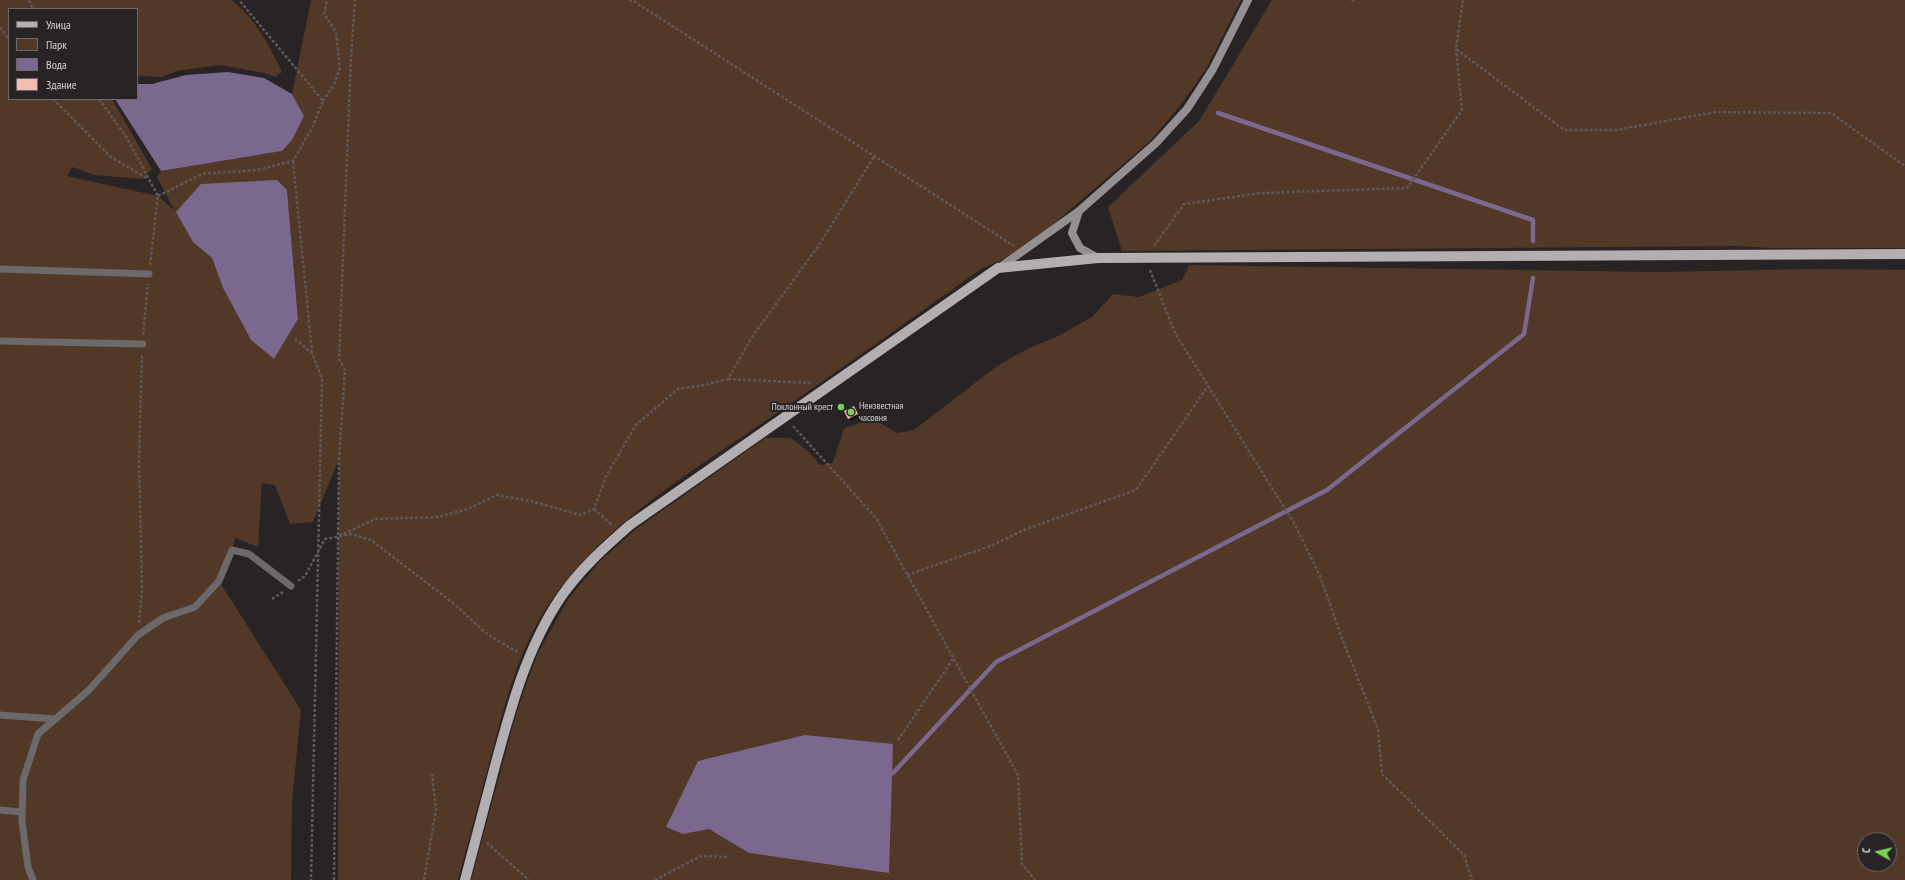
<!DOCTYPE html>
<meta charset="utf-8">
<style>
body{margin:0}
#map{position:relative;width:1905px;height:880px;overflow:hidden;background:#282325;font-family:"PT Sans Narrow",sans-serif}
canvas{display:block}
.legend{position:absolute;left:8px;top:8px;width:130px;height:92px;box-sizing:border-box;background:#282325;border:1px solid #6d686a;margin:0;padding:5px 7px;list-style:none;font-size:12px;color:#d4d0d1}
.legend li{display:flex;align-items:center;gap:8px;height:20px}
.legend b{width:20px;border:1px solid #6d686a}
.north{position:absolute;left:1857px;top:832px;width:40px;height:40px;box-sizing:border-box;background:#282325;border:1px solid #6d686a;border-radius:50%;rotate:278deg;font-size:11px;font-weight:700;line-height:16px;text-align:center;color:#d4d0d1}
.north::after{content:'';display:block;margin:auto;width:14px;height:18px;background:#7ad157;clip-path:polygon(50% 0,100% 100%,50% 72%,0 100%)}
</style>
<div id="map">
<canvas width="1905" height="880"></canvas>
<ul class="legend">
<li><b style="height:5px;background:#b2aeb1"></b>Улица</li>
<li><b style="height:11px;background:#523826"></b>Парк</li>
<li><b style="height:11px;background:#7a688f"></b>Вода</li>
<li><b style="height:11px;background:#f1bcb4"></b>Здание</li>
</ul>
<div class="north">С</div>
</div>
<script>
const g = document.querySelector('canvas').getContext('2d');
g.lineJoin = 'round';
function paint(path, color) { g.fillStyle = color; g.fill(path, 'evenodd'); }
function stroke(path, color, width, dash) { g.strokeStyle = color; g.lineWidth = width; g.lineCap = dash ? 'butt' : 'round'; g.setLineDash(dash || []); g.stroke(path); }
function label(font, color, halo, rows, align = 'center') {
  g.font = font + ' "PT Sans Narrow",sans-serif'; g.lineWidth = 4; g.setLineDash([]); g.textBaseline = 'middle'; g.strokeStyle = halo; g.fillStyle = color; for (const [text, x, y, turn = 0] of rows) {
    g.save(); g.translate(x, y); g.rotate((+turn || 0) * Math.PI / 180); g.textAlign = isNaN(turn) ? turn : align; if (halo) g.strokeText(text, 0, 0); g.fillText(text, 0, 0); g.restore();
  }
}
paint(new Path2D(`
 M0 0H232C254 18 270 45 282 72L275 77 264 73 221 65 176 71 162 77 137 76V9H9V99H112L152 169 142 179 94 175 72 167 67 176 158 196 175 211 157 177 161 171 282 151 304 116 292 94 311 0H1241L1206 69 1180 106 1150 141 1022 251 981 269C912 318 844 367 774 415 689 474 591 530 538 622 516 661 504 706 493 749 481 793 470 836 458 880H338L339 459 313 522 290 524 275 485 262 483 258 547 235 538 232 550 219 581 301 710 292 802 291 880H0ZM287 190 298 319 274 359 251 340 223 288 212 258 176 212 181 208Z
 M1272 0H1905V248H1769L1737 246 1122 251 1108 207 1199 121Z
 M1189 265 1656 272 1817 269 1905 270V880H471L516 714 527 682 538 653 568 599 601 560 636 529 765 438H791L808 451 820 465 833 463 844 428 873 419 897 433 914 430 997 366 1029 348 1056 337 1092 317 1113 294 1139 297 1182 280ZM709 829 889 872 749 853ZM1865 840H1889V864H1865Z`), '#523826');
paint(new Path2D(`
 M228 72 264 78 292 94 304 116 292 140 282 151 161 171 115 99H137V84H152L186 75Z
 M277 180 287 190 298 319 274 359 251 340 223 288 212 258 193 242 176 212 201 184Z
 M805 735 893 744 889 873 749 853 709 829 683 834 666 827 698 761Z`), '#7a688f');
paint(new Path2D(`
 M854 407 860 417 851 421 849 418Z`), '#0007');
stroke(new Path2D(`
 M1218 113 1533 220V241
 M893 773 996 662 1327 490 1524 334 1533 278`), '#7a688f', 4.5);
paint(new Path2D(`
 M854 406 858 414 848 419 844 411Z`), '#f1bcb4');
stroke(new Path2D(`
 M29 0 33 9
 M629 0 635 2 1014 246
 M1351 0H1355
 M1463 0 1456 49 1564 130H1616L1716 112 1831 113 1905 166
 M0 27 9 40
 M53 99 111 157 148 179
 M99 99 127 138 158 196 150 265
 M323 101 334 85 340 68 336 32 324 14 327 0
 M293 161 312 352
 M158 196 202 174 257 170 293 161 312 128 323 101 239 0
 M1154 246 1184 204 1261 193 1407 188 1462 110 1456 49
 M1150 270 1175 333 1294 523 1320 576 1341 636 1378 729 1382 774 1464 855 1472 880
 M143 335 148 284
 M295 339 312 353 322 379 311 880
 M728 379 811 383
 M793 426 876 518 1018 775 1022 864 1035 880
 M594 509 613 526
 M339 536 375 519 438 517 468 509 497 495 531 501 580 515 594 509 607 474 636 425 678 389 704 385 728 379 752 337 819 245 875 155
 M907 575 993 545 1026 529 1136 490 1208 386
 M298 581 305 576 325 539 351 534 371 540 453 603 487 634 519 653
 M272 599 283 592
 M139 623 142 590 139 459 142 354
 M898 740 953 659
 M487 843 529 880
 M334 880 339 458 345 370 339 359 351 56 355 0
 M424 880 436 810 432 774
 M655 880 701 856 727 857`), '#5d585a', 2.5, [3, 2]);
stroke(new Path2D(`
 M0 269 149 274
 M0 341 143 344
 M0 715 55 719
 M0 810 22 812
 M33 880 28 867 22 821 23 780 38 734 89 690 138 635 163 618 195 607 219 581 232 550 249 554 291 586`), '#6b696b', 7);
stroke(new Path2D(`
 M1079 211 1072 233 1080 248 1098 258
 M999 268 1079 211 1156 143 1187 109 1213 69 1248 0`), '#939093', 8);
stroke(new Path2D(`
 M465 880C475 842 485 804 495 766 511 707 527 647 561 597 580 569 606 546 630 525L998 268 1098 258 1905 254`), '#b2aeb1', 10);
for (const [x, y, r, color] of [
 [841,407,4,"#7ad157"],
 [851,412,4,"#7ad157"]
]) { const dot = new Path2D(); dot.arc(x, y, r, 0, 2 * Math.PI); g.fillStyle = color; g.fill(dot); stroke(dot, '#282325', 1.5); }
label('10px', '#d4d0d1', '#282325', [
 ["Неизвестная",859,406],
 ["часовня",859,418],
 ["Поклонный крест",833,407,"right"]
], 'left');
</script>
